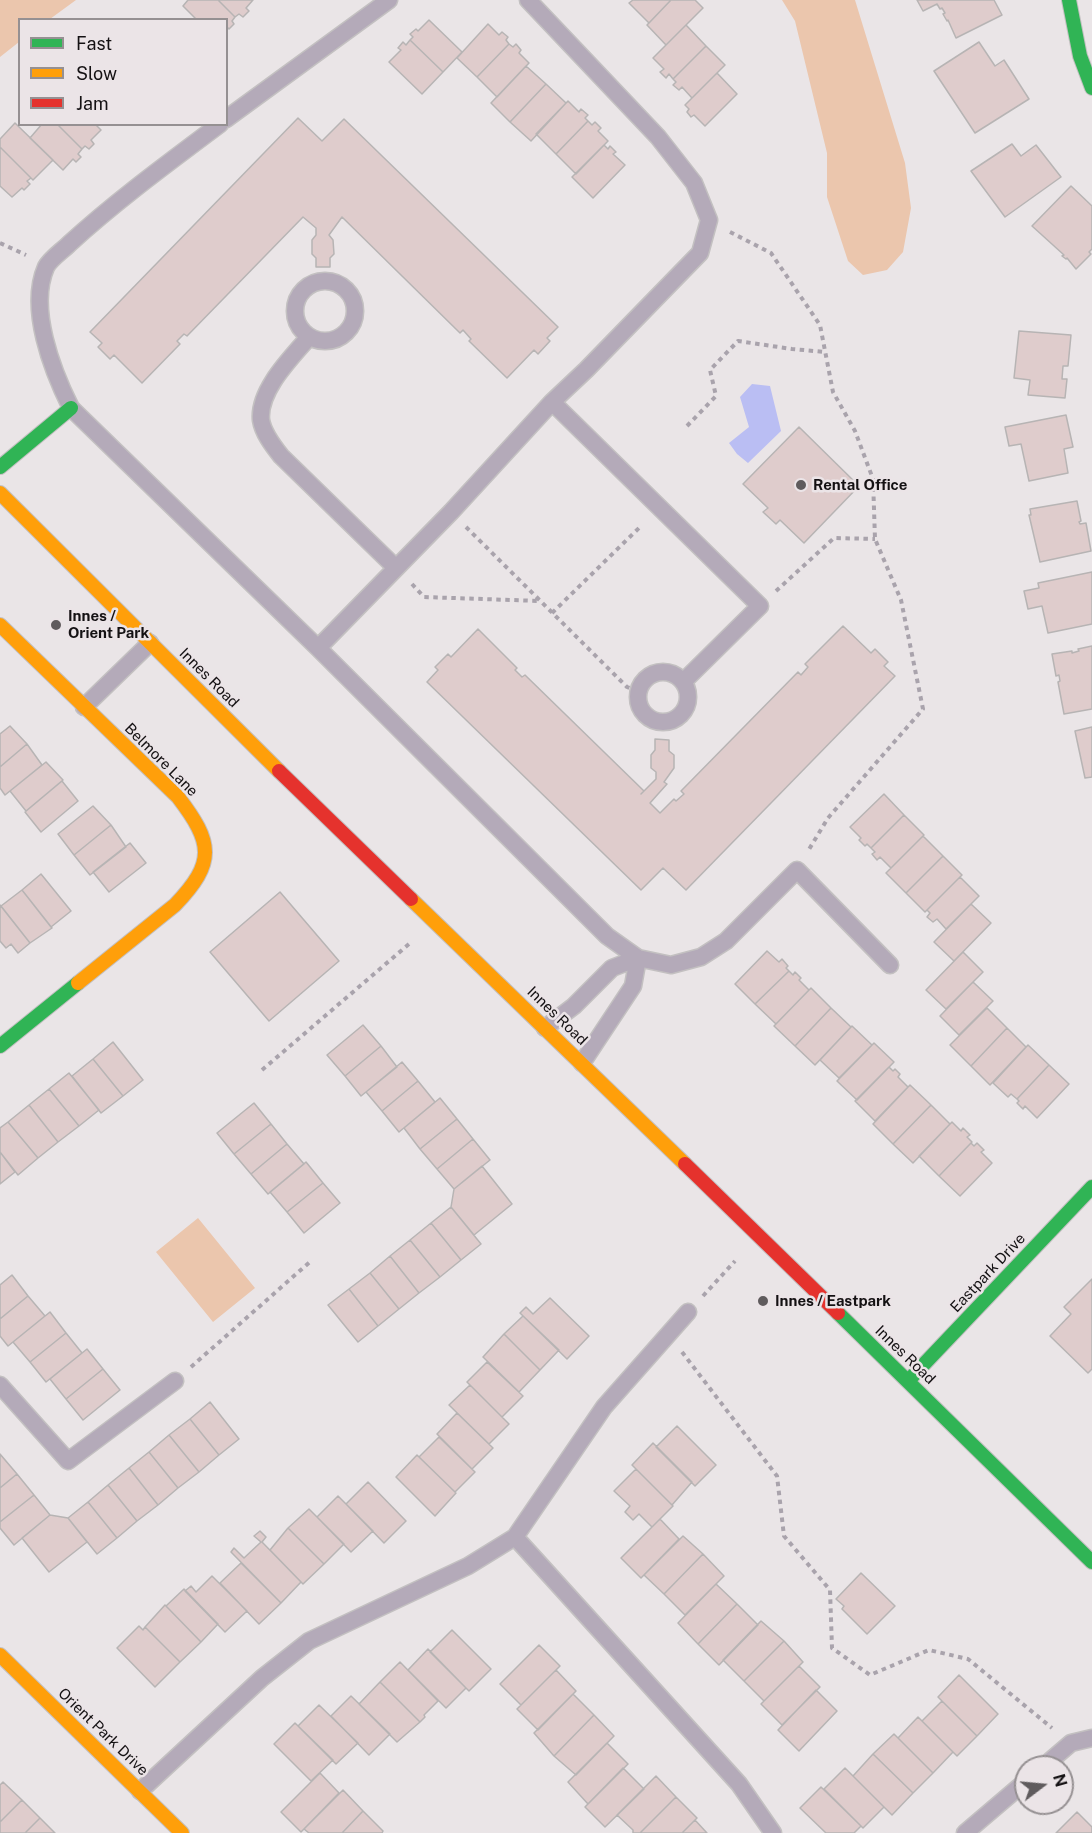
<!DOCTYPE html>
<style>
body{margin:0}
#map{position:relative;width:1092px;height:1833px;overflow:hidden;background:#eae5e7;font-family:"Public Sans",sans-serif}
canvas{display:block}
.legend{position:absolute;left:18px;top:18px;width:210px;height:108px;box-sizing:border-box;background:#ebe4e7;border:2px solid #959092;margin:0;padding:8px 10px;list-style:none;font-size:18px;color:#141113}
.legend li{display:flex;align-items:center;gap:12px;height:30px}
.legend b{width:30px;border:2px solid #959092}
.north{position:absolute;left:1014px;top:1755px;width:60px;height:60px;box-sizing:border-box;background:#ebe4e7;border:2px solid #959092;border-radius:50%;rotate:74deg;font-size:16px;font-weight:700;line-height:24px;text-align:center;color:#141113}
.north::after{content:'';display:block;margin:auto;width:21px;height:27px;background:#5f5b5d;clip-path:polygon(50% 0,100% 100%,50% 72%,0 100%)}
</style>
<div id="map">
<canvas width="1092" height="1833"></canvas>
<ul class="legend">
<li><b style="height:8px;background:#30b455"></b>Fast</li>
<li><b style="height:8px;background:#ff9f0a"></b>Slow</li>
<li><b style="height:8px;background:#e5322d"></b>Jam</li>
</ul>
<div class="north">N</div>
</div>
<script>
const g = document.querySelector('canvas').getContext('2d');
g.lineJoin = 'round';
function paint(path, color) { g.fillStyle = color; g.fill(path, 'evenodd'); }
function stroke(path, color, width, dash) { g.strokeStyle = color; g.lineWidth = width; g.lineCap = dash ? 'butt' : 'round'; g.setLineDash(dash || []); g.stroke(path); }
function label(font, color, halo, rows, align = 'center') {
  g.font = font + ' "Public Sans",sans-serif'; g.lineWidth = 5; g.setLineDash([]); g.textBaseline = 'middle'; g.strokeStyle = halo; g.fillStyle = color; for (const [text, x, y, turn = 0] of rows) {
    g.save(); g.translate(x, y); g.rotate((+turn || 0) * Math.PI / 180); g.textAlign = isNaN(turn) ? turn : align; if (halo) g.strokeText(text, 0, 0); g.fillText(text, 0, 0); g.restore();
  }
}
paint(new Path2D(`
 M0 0H76L50 19 20 20 19 42 0 57Z
 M782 0H855L905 163 911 208 903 252 887 270 863 275 848 261 827 197V153L795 21Z
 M198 1218 255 1288 213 1322 156 1252Z`), '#ebc6ad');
paint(new Path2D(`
 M752 384 770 386 781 431 748 463 737 454 729 443 749 427 740 397Z`), '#babef3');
const building = new Path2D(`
 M188 0H218L235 17 232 21 234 24 229 29 226 26V20H197L183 6Z
 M218 0H253L246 8 249 11 243 17 239 14 235 17Z
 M633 0H671L649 23 629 3Z
 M671 0H695L703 8 666 45 647 25Z
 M917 0H994L1002 15 956 38 948 20 947 21 943 14 945 13 942 8 940 9 937 4 923 11Z
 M429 20 462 52 443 72 410 40 413 37 410 34 416 29 418 31Z
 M488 24 499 35 502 32 508 37 506 40 509 44 477 77 457 58Z
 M686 25 706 46 673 79 669 74 666 78 660 72 664 69 653 58Z
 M410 40 443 72 422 94 389 62 401 50 398 48 403 42 406 45Z
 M979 42 995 66 1004 60 1029 99 975 133 934 71Z
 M509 44 513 47 516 44 521 50 519 53 529 63 497 97 477 77Z
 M706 46 725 65 692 98 682 87 679 90 673 85 676 82 673 79Z
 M526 66 546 84 510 122 491 103Z
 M717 73 737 94 705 126 694 115 691 117 687 112 689 109 685 105Z
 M546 84 566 103 531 141 510 122Z
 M568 101 579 112 581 109 588 115 585 118 588 121 556 154 536 134Z
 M298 118 322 141 344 119 558 327 547 338 550 341 538 354 534 350 507 378 469 341 471 339 463 330 460 333 342 217 329 235 333 240 334 254 330 258V267H316V258L312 254V240L316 235V228L303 217 187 336 184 334 177 341 180 344 142 383 114 355 110 359 98 347 102 343 90 332Z
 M588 121 592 125 595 122 601 128 598 131 608 141 576 174 556 154Z
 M15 123 53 160 33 180 0 147V139Z
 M42 124H57L82 149 78 154 81 157 76 162 73 159 63 170 30 138Z
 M57 124H95L101 130 91 140 94 144 89 149 85 146 82 149Z
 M1012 144 1021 156 1036 145 1061 177 1005 217 971 171Z
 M604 145 608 149 610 146 616 152 613 154 625 165 593 198 572 177Z
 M0 147 31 178 27 181 30 184 24 190 22 188 12 197 0 186Z
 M1071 186 1092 206V249L1089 252 1091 254 1076 269 1067 258 1066 259 1062 256 1064 255 1032 226Z
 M1019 331 1071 335 1068 366H1063L1062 379H1067L1065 398 1028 395 1030 380 1014 378Z
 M1066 415 1073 447 1064 449 1068 473 1029 481 1021 444 1009 446 1005 427Z
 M799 427 859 486 804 543 780 520 776 524 763 512 768 508 743 484Z
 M1077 501 1081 521 1079 522 1080 524 1086 523 1091 551 1040 562 1029 515H1031L1030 509Z
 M1092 572V624L1048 633 1042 606 1028 609 1024 591 1039 588 1038 583Z
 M843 626 871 653 875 649 888 662 884 666 895 676 686 890 663 868 641 890 427 682 438 670 435 667 448 654 451 657 478 629 517 668 515 670 522 677 525 675 644 791 641 794 656 779V772L651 768V755L655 750V739L669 740V751L674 755V768L664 782 667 784 650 803 660 813 674 799 676 801 684 794 681 791 798 672 801 675 808 667 805 664Z
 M1092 646V709L1064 714 1058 682 1060 681 1059 675 1056 676 1052 654 1072 651V653L1079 651 1078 649Z
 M10 726 27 744 0 767V734Z
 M1092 727V777L1085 778 1075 731Z
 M27 744 42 765 5 795 0 788V767Z
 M46 762 63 780 26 811 10 791Z
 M62 781 78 801 41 832 25 812Z
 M884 794 904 815 871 848 867 844 865 846 859 840 861 838 850 827Z
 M93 806 111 825 74 855 58 834Z
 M904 815 924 835 891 868 880 857 877 860 872 854 875 852 871 848Z
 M111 825 126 847 90 875 74 855Z
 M923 836 943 856 906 893 886 873Z
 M130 843 146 863 109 892 93 872Z
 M943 856 962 875 925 912 906 893Z
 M41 874 71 911 51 927 22 890Z
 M960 877 979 896 946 929 937 919 933 922 927 917 930 913 927 910Z
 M22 890 52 928 30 943 1 906Z
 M280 892 339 961 269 1021 210 952Z
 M971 904 991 923 954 961 934 942Z
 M0 905 30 943 18 953 11 944 6 948 0 941Z
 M767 951 779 962 782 959 788 966 786 968 789 971 755 1004 735 984Z
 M963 952 983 972 946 1009 926 990Z
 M789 971 793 975 795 972 801 978 799 980 809 990 776 1024 755 1004Z
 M973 982 993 1001 959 1035 940 1016Z
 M811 988 831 1008 795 1046 774 1026Z
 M831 1008 851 1027 815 1065 795 1046Z
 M987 1008 1007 1028 971 1066 950 1045Z
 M363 1025 381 1046 345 1076 327 1055Z
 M852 1026 872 1045 839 1078 820 1060Z
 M1007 1028 1026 1047 990 1085 971 1066Z
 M113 1042 143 1080 123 1096 93 1059Z
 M874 1043 894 1062 857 1100 837 1081Z
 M1028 1045 1049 1065 1017 1099 1011 1094 1008 1097 993 1083Z
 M381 1046 397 1067 361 1096 345 1076Z
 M93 1059 123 1096 101 1113 72 1076Z
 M402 1062 418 1081 382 1111 366 1092Z
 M1049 1065 1069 1084 1037 1118 1025 1106 1023 1109 1017 1103 1019 1101 1017 1099Z
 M889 1067 893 1071 895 1069 900 1074 898 1077 908 1087 875 1121 855 1101Z
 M69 1073 99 1110 79 1126 49 1089Z
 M418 1081 435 1102 399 1132 382 1111Z
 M910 1085 931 1105 893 1144 873 1124Z
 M49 1089 79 1126 58 1142 29 1105Z
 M440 1098 457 1119 420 1149 404 1128Z
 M254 1103 271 1124 234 1154 217 1133Z
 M29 1105 58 1142 38 1158 8 1122Z
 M931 1105 950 1124 913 1163 893 1144Z
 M457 1119 473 1139 437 1169 420 1149Z
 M8 1122 38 1158 18 1175 0 1152V1128Z
 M952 1122 961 1131 963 1128 970 1135 967 1137 972 1142 939 1176 919 1156Z
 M271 1124 287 1144 251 1174 234 1154Z
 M473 1139 490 1160 454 1189 437 1169Z
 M971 1143 974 1146 977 1143 984 1150 981 1152 992 1163 960 1196 939 1176Z
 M287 1144 304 1164 268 1194 251 1174Z
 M0 1152 15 1172 0 1184Z
 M306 1162 323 1183 287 1212 270 1192Z
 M482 1166 512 1204 474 1235 451 1207 454 1189Z
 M323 1183 340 1203 304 1233 287 1212Z
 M451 1207 481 1244 461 1260 431 1223Z
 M431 1223 461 1260 440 1277 410 1240Z
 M410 1240 440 1277 419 1293 390 1256Z
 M390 1256 419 1293 399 1309 370 1273Z
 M370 1273 399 1309 378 1326 349 1289Z
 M12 1275 28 1296 0 1319V1285Z
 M1092 1279V1369L1088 1373 1050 1336 1071 1314 1064 1307Z
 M349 1289 378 1326 358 1342 328 1305Z
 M28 1296 45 1316 8 1346 0 1336V1319Z
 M550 1298 589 1336 567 1359 520 1313 526 1307 533 1314Z
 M50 1312 66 1333 30 1362 13 1342Z
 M523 1316 559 1350 540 1370 504 1334Z
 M66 1333 82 1353 46 1382 30 1362Z
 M504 1334 540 1370 519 1392 483 1357Z
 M87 1349 103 1369 66 1399 50 1379Z
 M487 1362 523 1396 502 1417 467 1382Z
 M103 1369 120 1390 83 1420 66 1399Z
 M470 1385 509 1424 489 1444 449 1405Z
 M210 1402 239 1439 219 1455 190 1419Z
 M457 1413 493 1448 472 1469 437 1434Z
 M190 1419 219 1455 199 1472 169 1435Z
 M677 1426 716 1465 695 1486 656 1447Z
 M169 1435 199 1472 178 1488 149 1452Z
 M439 1437 475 1472 455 1492 419 1457Z
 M653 1443 692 1482 672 1505 632 1465Z
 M149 1452 178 1488 158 1505 129 1468Z
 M0 1454 17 1474 0 1488Z
 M417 1455 456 1493 435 1516 396 1477Z
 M129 1468 158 1505 137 1521 108 1485Z
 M636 1469 673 1506 652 1527 639 1514 633 1520 625 1512 630 1506 614 1491Z
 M17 1474 34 1495 0 1522V1488Z
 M368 1482 406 1521 384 1543 346 1504Z
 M108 1485 137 1521 117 1538 88 1502Z
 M34 1495 50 1515 14 1545 0 1528V1522Z
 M338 1496 373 1531 351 1552 317 1517Z
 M88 1502 117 1538 97 1554 68 1518Z
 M309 1509 344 1544 324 1564 288 1528Z
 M50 1515 68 1518 87 1542 49 1572 22 1538Z
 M660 1519 679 1539 641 1578 621 1558Z
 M288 1528 324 1564 303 1584 270 1550Z
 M260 1531 266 1537 262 1542 301 1582 281 1603 231 1552 234 1548 244 1558 261 1542 254 1536Z
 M683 1536 703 1554 664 1594 644 1575Z
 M703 1554 724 1576 685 1615 664 1594Z
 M241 1563 281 1603 259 1624 220 1583Z
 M861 1573 895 1606 867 1634 842 1609 844 1606 836 1599Z
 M212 1576 247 1611 225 1632 185 1591 191 1586 196 1592Z
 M716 1584 737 1604 698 1644 678 1623Z
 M184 1589 218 1624 201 1642 166 1606Z
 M737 1604 758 1625 719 1665 698 1644Z
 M165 1605 201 1642 180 1662 145 1627Z
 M761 1621 784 1641 744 1681 723 1660Z
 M139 1626 143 1630 145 1627 180 1662 155 1687 117 1648Z
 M452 1630 491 1669 469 1691 430 1652Z
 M784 1641 803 1662 764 1701 744 1681Z
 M539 1645 560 1666 521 1705 500 1684Z
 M428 1649 466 1688 446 1708 408 1670Z
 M400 1662 438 1701 424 1715 425 1717 420 1722 380 1682Z
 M799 1666 820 1687 782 1725 761 1704Z
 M556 1670 576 1691 538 1730 517 1709Z
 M959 1675 998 1714 977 1736 938 1697Z
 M380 1682 420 1722 397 1742 359 1704Z
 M816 1690 837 1711 799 1751 778 1730Z
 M573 1694 594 1715 554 1756 534 1733Z
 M351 1696 390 1734 369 1755 331 1716Z
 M942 1701 977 1736 957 1756 922 1721Z
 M319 1705 358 1743 336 1764 298 1726Z
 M594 1715 614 1736 576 1775 554 1756Z
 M918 1717 953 1752 933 1773 898 1738Z
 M295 1723 333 1760 311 1781 274 1744Z
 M894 1734 933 1773 913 1793 873 1754Z
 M607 1743 628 1764 588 1804 568 1782Z
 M873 1754 913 1793 892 1815 853 1776Z
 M623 1768 644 1789 605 1827 585 1807Z
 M845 1768 884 1807 863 1828 824 1789Z
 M320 1773 339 1793 301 1832 281 1812Z
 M656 1776 676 1797 640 1833H633V1830L617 1815Z
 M3 1782 22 1800 0 1822V1785Z
 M821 1787 861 1826 854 1833H826L800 1808Z
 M343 1790 363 1811 342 1833H309L304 1829Z
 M676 1797 697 1818 682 1833H640Z
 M22 1800 40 1818 25 1833H0V1822Z
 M363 1811 383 1831 382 1833H342Z
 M1077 1812 1092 1827V1833H1056Z
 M40 1818 55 1833H25Z
 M695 1820 707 1833H682Z`);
paint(building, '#dfcccc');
stroke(building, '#b7b4b4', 1.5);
const lane = new Path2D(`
 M528 0 658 137 694 183 709 220 700 253 586 370 552 402
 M226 119 389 0
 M220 124C168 163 116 201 69 244 62 251 50 259 46 267 28 308 52 370 71 408L318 648 607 936 638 958 671 965 701 957 726 941 797 870 890 965
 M295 311a30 30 0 1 1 60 0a30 30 0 1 1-60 0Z
 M309 337C292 357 258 390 261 420 263 433 273 446 281 456L396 568
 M318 648 451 512 552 402 760 606 683 682
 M638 697a25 25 0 1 1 50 0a25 25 0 1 1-50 0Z
 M84 707 150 643
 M545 1028 574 1006 612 968 638 958 633 986 582 1063
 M0 1385 68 1461 175 1381
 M515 1537 739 1784 773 1833
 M1043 1767 1071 1743 1092 1738
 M140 1791 262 1678 309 1641 468 1566 515 1537 604 1407 688 1312
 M965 1833 1026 1781`);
const fast = new Path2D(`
 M1069 0 1080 56 1092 88
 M0 467 71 408
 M0 1046 78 983
 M838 1313 1092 1562
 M908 1381 1092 1187`);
const slow = new Path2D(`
 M0 493 279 771
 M0 625 178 797C213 843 216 862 175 905L78 983
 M411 899 685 1164
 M0 1655 182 1833`);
const jam = new Path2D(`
 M279 771 411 899
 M685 1164 838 1313`);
stroke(lane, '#c3c0c1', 19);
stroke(fast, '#c3c0c1', 16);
stroke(slow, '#c3c0c1', 16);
stroke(jam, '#c3c0c1', 16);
stroke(new Path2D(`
 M730 232 771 253 820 325 833 392 855 431 873 479 875 539 901 600 923 709 828 818 808 851
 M0 243 26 255
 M687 426 716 396 710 370 738 341 792 349 825 352
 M466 527 627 687 639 692
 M412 584 424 597 540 601
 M776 591 834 538 875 539
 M552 613 642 525
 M262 1070 409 944
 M703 1296 735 1261
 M682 1352 777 1476 784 1536 830 1590 832 1648 870 1675 929 1650 968 1659 1052 1728
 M191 1367 312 1260`), '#a9a3ac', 4, [4.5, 4.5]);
stroke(lane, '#b4aab9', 16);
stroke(fast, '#30b455', 14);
stroke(slow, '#ff9f0a', 14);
stroke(jam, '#e5322d', 14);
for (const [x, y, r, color] of [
 [801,485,6,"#5f5b5d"],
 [56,625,6,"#5f5b5d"],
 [763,1301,6,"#5f5b5d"]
]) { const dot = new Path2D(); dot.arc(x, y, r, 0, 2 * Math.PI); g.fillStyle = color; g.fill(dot); stroke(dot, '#ebe4e7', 2); }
label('bold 15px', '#141113', '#ebe4e7', [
 ["Rental Office",813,485],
 ["Innes /",68,616],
 ["Orient Park",68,633],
 ["Innes / Eastpark",775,1301]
], 'left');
label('15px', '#141113', '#ebe4e7', [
 ["Innes Road",209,678,45],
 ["Belmore Lane",161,760,45],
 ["Innes Road",557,1016,44],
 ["Eastpark Drive",988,1273,-47],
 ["Innes Road",905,1355,44],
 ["Orient Park Drive",103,1732,44]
]);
</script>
